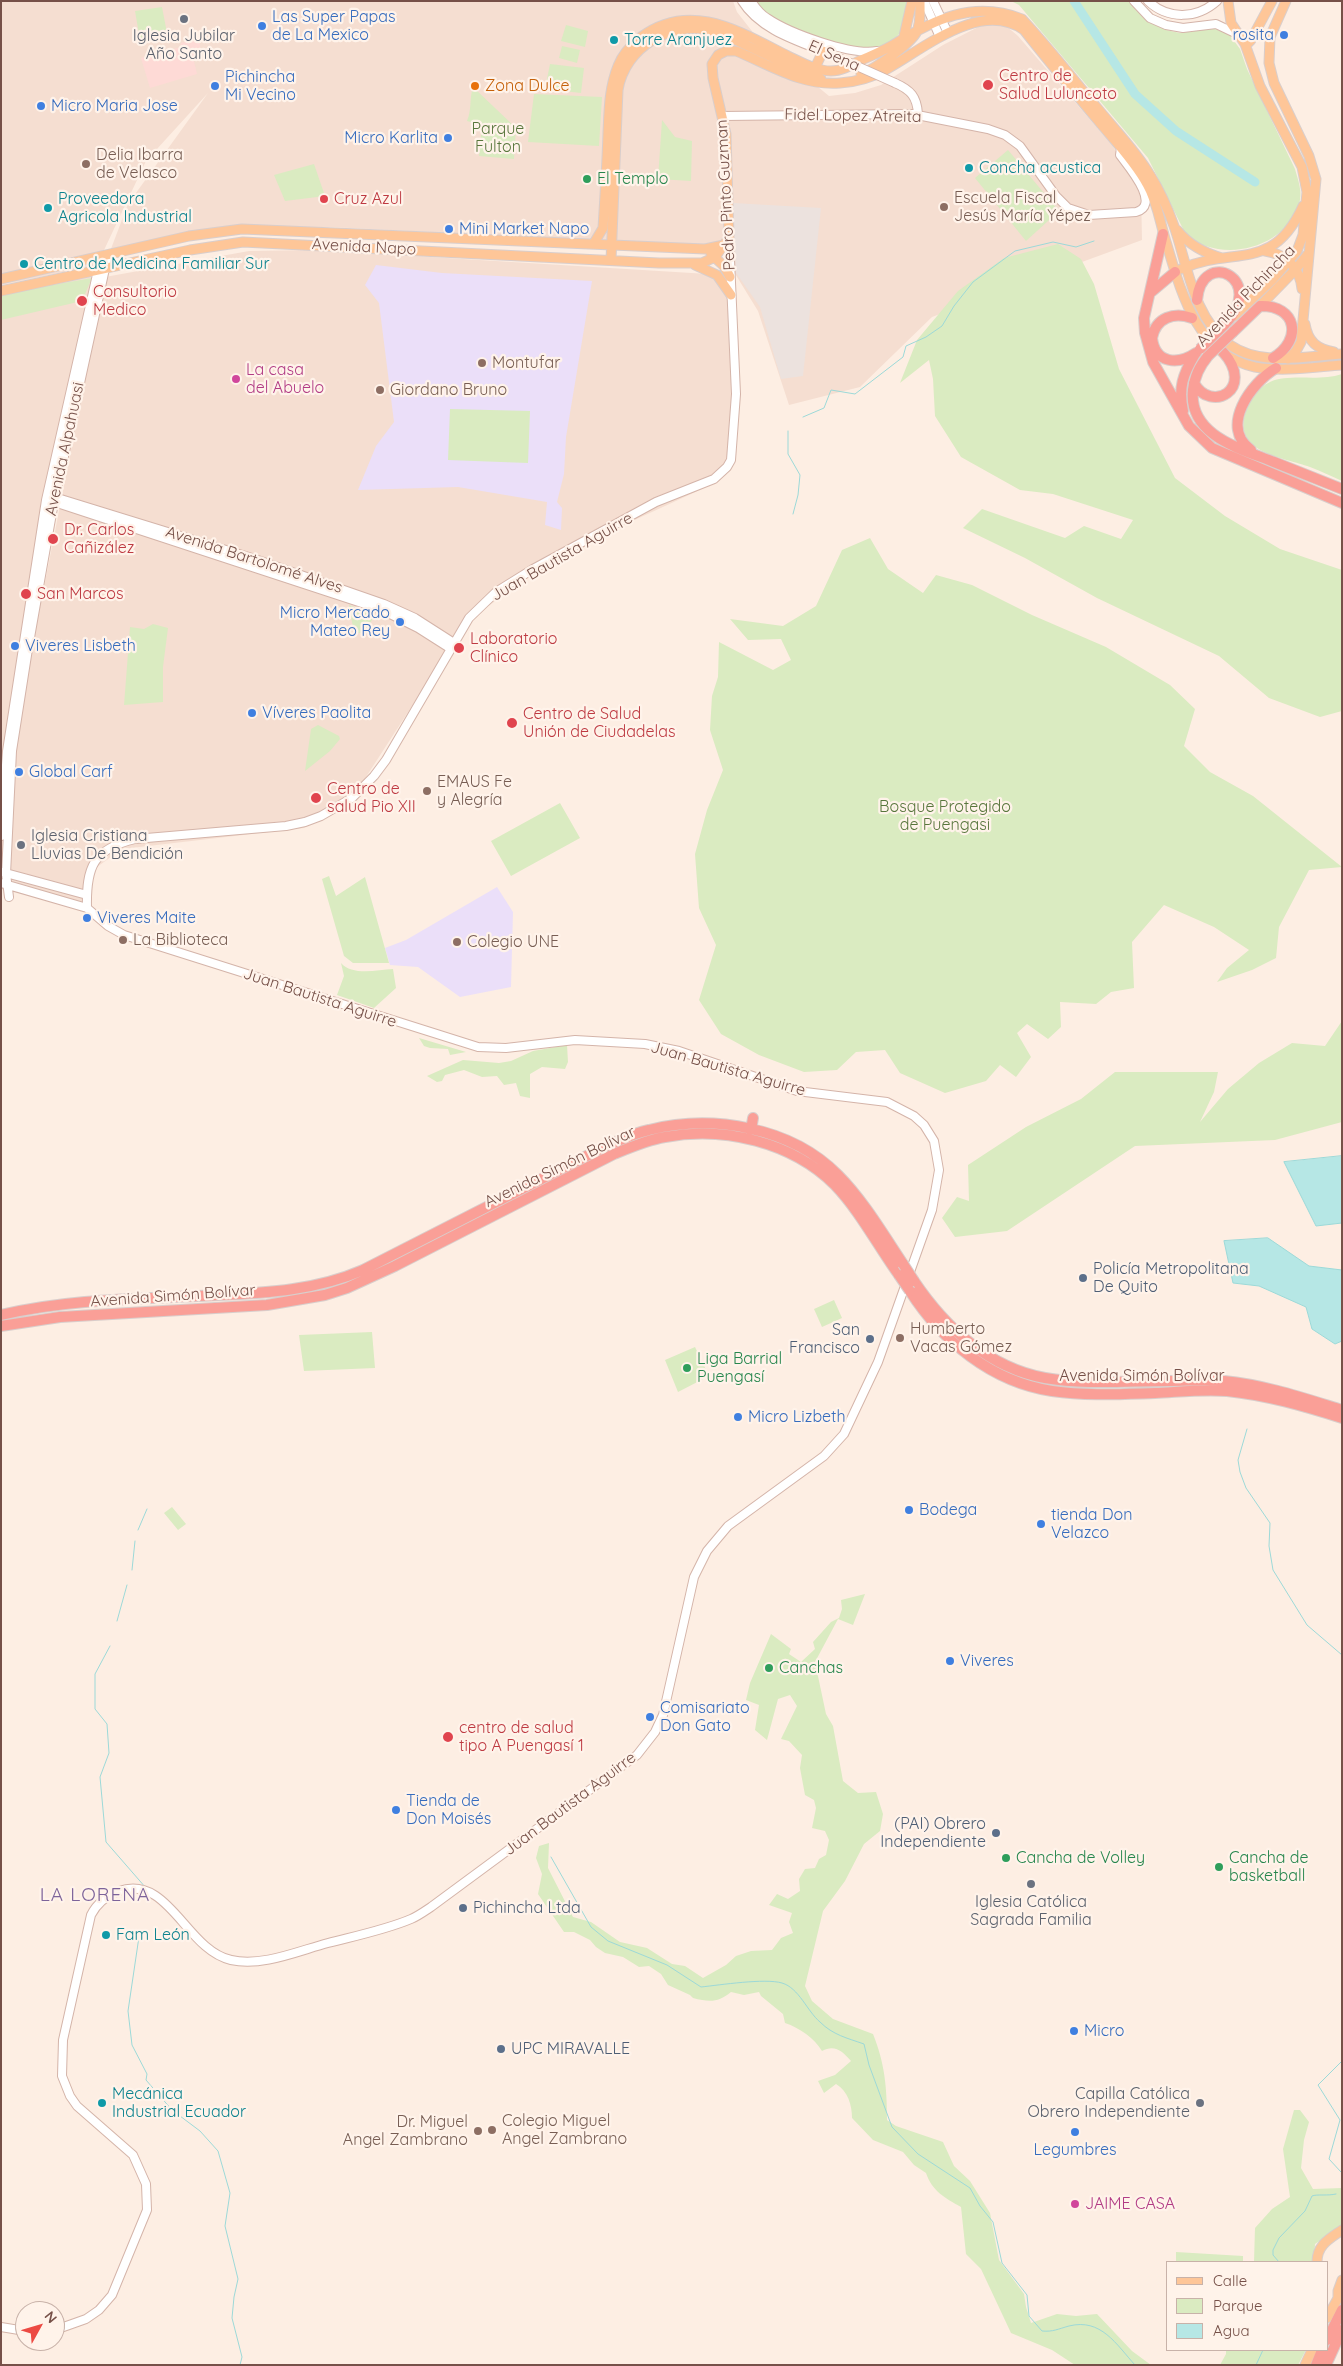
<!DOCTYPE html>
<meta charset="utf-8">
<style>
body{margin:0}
#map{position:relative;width:1343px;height:2366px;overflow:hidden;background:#fdeee3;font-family:Quicksand,sans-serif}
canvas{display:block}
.frame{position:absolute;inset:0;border:2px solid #765048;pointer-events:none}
.legend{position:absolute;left:1166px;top:2261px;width:162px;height:90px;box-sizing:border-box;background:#fff3ea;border:1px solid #c8b2a9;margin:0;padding:6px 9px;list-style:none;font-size:15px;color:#765048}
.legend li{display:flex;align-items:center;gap:10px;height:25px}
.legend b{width:25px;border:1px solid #c8b2a9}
.north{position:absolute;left:15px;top:2301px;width:50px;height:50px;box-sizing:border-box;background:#fff3ea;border:1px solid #c8b2a9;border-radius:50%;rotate:51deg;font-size:14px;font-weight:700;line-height:20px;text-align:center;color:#765048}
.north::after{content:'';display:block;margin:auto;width:18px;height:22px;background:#ec4a43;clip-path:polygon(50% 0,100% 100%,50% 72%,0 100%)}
</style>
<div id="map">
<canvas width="1343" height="2366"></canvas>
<div class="frame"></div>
<ul class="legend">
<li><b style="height:6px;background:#fec698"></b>Calle</li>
<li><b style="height:14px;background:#daebc1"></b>Parque</li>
<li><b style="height:14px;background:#b6e7e5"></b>Agua</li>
</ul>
<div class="north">N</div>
</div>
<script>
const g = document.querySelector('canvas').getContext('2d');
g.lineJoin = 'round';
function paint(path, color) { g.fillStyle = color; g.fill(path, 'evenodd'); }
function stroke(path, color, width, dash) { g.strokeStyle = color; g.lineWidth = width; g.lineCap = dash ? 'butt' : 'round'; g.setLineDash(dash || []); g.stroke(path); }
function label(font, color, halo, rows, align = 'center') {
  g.font = font + ' Quicksand,sans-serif'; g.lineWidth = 4.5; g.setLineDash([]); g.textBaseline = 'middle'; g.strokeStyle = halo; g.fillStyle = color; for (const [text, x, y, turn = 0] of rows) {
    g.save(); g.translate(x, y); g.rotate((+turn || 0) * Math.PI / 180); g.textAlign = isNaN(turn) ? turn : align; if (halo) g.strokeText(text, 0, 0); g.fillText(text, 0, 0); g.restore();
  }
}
paint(new Path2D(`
 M1 1H733L737 12 755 35 829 96 855 93 881 85 943 45 990 21 1005 25 1018 36 1112 145 1141 191 1142 240 932 317 860 387 789 405 758 311 718 246 329 227 237 230 109 254 128 204 208 93 146 161 97 265 1 285Z
 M316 250 708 274 717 280 727 298 732 360 731 459 715 483 565 552 467 621 353 797 304 828 122 849 90 872 86 907 1 889V286L100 266 21 704 105 277 249 251Z`), '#f5ded1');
paint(new Path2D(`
 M198 38 200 40V55L193 57 197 74 150 88 141 58 181 47V43Z`), '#fedad6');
paint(new Path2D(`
 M733 203 821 208 803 376 781 379 760 307 736 273Z`), '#ece2de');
paint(new Path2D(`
 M376 265 442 273 592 281 566 437 564 474 557 502 562 508 561 530 545 525 547 502 458 487 358 490 376 446 394 422 379 303 365 285Z
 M497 887 513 912 511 987 460 997 418 967 390 965 385 948 406 940Z`), '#ebdff9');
paint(new Path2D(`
 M756 1H908L903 29 895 39 879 49 863 51 795 32 771 22Z
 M1011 1H1130L1136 10 1150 21 1166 30 1180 33 1209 27 1229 34 1240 49 1247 69 1295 169C1298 180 1303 192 1299 204 1285 249 1221 264 1186 235L1148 158 1019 5Z
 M162 7 167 33 140 40 135 11Z
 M566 25 588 31 585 47 561 41Z
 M562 46 580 50 577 63 559 58Z
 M550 64 584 68 581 93 545 89Z
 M473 87 516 128 514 159 479 156 482 125 467 121C472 110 469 99 473 87Z
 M534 94 602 97 599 146 528 142Z
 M662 120 675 137 692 141 691 181 658 179Z
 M1008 150 1059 211 1026 241 975 178Z
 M314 164 325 196 285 201 274 175Z
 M1058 244 1081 259 1094 284 1119 369 1175 478 1225 516 1280 549 1342 570V711L1320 717 1269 698 1219 656 1097 598 1025 558 963 528 982 509 1065 538 1084 526 1121 539 1133 520 1053 494 1020 490 961 457 935 416 933 379 929 360 900 383 917 340 958 291 1004 258Z
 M92 278 82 301 1 320V294Z
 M1342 374V481C1331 476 1321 471 1310 467 1283 457 1231 453 1246 411 1251 399 1257 388 1270 382 1290 373 1319 382 1342 374Z
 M450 409 530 411 528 463 448 460Z
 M870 538 888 569 923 593 936 575 972 585 1032 615 1106 647 1170 685 1195 709 1184 746 1210 772 1253 796 1342 867 1309 870 1279 927 1276 958 1252 970 1217 982 1227 968 1249 950 1214 927 1164 905 1132 942 1134 988 1111 992 1096 1004 1060 1002 1061 1027 1048 1039 1027 1024 1017 1033 1031 1057 1016 1077 1000 1065 986 1081 945 1093 900 1073 885 1050 856 1052 837 1070 804 1072 759 1055 721 1034 699 1000 716 945 699 908 695 854 707 810 723 770 710 730 712 696 718 677 719 642 773 670 791 660 781 639 748 640 730 619 783 626 816 606 842 550Z
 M349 605 375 615 364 633H354Z
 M153 624 168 628 163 667V702L124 705 130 627 144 629Z
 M318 725 339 736 340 739 330 751 305 771 311 729Z
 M560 803 580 838 511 876 491 841Z
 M329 876 336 896 365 877 389 963H353L344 956 322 879Z
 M341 963C352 976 377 970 393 969L396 988 374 1008 337 995 344 976Z
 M1342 1021V1122L1275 1140 1135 1146 1007 1231 955 1237 942 1218 957 1197 969 1201 968 1165 1026 1127 1081 1099 1115 1072H1218L1214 1092 1200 1122 1228 1089 1259 1063 1292 1043 1325 1046Z
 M419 1038 466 1052 450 1055 448 1049 430 1048 424 1046Z
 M567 1045 568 1062 565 1069 542 1067 530 1074V1098L520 1096 516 1083 504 1085 497 1076 482 1077 464 1070 445 1075 442 1081 437 1082 427 1076 463 1060 499 1063 511 1061 533 1051Z
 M834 1300 842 1318 822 1327 814 1309Z
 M372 1332 375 1368 304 1371 299 1335Z
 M695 1347 709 1376 678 1392 665 1360Z
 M172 1507 186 1524 178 1530 164 1513Z
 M865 1594 853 1625 838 1619 815 1662 826 1714 833 1726 843 1781 858 1793 876 1792 883 1814 880 1831 864 1844 845 1881 823 1911 805 1986 812 2001 833 2019 873 2034C885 2064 887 2088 887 2120L896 2126 943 2142 954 2166 970 2181 990 2213 999 2260 1024 2294 1026 2307 1031 2323 1057 2314 1076 2316 1097 2314 1132 2351 1151 2365H1075L1052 2350 1011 2333 981 2269 966 2254 961 2207C945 2198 932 2191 926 2173L914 2165 903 2152 873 2140 852 2118C852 2105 848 2091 836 2084L824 2093 818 2081 835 2075 851 2061C843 2052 835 2044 822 2051 814 2038 800 2028 785 2023L783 2014 761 1996 759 1992 744 1995 731 1992C718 2003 709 2002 693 1998L690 1995 668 1985 661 1974 649 1966 639 1967 623 1957 605 1953 596 1947 590 1940 574 1932H564L538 1894 542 1874 536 1858 539 1846 549 1843 548 1868 573 1917 591 1922 620 1942 647 1948 672 1964 685 1966 703 1978 726 1965 736 1956 751 1951 772 1950 781 1938 793 1933 789 1922 792 1913 769 1905 777 1894 788 1899 800 1891 799 1879 805 1869 815 1868 819 1859 826 1855 829 1840 825 1831 812 1828 816 1808 814 1800 805 1795 800 1768 802 1755 789 1741 781 1739 797 1706 790 1695 778 1699 767 1740 755 1730 759 1705 746 1700 750 1683 771 1634 791 1649 789 1654 801 1662 815 1649 813 1642 831 1622 839 1618 842 1609 841 1600Z
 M1294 2110H1300L1309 2122 1304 2140 1301 2168 1313 2189 1342 2188V2226L1315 2244 1314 2262H1254L1255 2228 1272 2209 1290 2197 1283 2149Z
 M1176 2252 1243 2256V2262H1176Z
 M1226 2350H1306L1298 2365H1220L1226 2354Z`), '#daebc1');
const water = new Path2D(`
 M1342 1156V1223L1316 1226 1284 1162Z
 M1268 1238 1309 1266 1342 1270V1341L1335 1344 1312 1329 1306 1307 1259 1286 1233 1283 1224 1241Z`);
paint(water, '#b6e7e5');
stroke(water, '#9cd9d8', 1);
stroke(new Path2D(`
 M803 417 824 408 831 390 855 394 903 357 906 346 926 337 942 326 954 306 973 282 1015 251 1053 242 1076 247 1094 241
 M788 431V454L800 475 798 495 793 514
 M1247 1429 1238 1460 1240 1472 1246 1488 1270 1523 1269 1546 1273 1570 1307 1625 1342 1655
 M138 1530 147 1509
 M132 1570 135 1541
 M117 1621 127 1585
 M110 1646 95 1674V1709L107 1724 109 1753 100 1777 106 1842 146 1888
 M551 1857 591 1927 608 1941 667 1965 701 1987C720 1985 765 1978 782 1983 799 1988 807 2011 820 2022 833 2035 847 2038 864 2044L869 2065 892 2127 918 2154 970 2188 980 2206 993 2222 1002 2263 1027 2295 1029 2316 1042 2331C1053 2332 1058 2329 1069 2326 1101 2318 1116 2344 1135 2365
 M140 1930 128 2011 132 2045 147 2074 146 2080 172 2110 200 2131 218 2151 230 2193 225 2226 238 2279 234 2297 232 2318 242 2357 240 2365
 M1341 2172 1329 2159 1340 2120 1318 2085 1342 2061
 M1279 2262 1273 2255V2250L1279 2238 1305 2211 1312 2196C1317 2194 1328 2196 1336 2194
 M1256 2365 1263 2350`), '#9cd9d8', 1);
stroke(new Path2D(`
 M1074 1 1135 94 1176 131 1255 182`), '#b6e7e5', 9);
const secondary = new Path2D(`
 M742 1C760 30 798 41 828 53
 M751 1C755 7 760 14 767 18 789 33 851 56 877 51
 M924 1 939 35
 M933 1 947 31
 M1134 1 1150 18 1166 25 1183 28 1216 24 1237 34
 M1148 1C1168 20 1197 19 1217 1
 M895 83C911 90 917 97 918 114
 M723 116 912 114 988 129 1005 135 1020 146 1056 196 1068 208 1089 215 1136 212C1162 205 1128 166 1120 155L1121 148
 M51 496 252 558 384 604 415 618 454 643
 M51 501 380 609 418 628 451 649
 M1 836 7 751 46 500 101 257
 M2 872 87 895
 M1 883 87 908
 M9 897 6 874 12 751 28 649 54 502 108 255
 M1 2327 25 2331
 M55 2330 86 2319 99 2310 112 2295 147 2210 146 2184 133 2155 77 2106 70 2096 62 2076 63 2040 91 1915C97 1903 106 1896 119 1891 169 1874 186 1950 231 1960 262 1967 298 1951 328 1943 355 1936 385 1930 411 1919 418 1916 425 1911 431 1907L637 1755 655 1732 663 1715 694 1577 707 1551 728 1526 824 1456 844 1434 878 1362 932 1210 939 1170 934 1141 924 1125 914 1116 887 1102 797 1091 679 1051 645 1044 575 1040 506 1048 478 1047 124 935 108 926 87 908C86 867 93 849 135 839L286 826 305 822 321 816 352 798 374 776 386 760 469 618 496 592 533 569 656 502 714 479 727 467 731 460 736 394 729 238`);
const primary = new Path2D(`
 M1228 1 1231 23 1245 44 1260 86 1302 167 1307 192 1303 235 1297 251 1272 280 1234 316
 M1286 1 1270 37 1269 63 1274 83 1309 156 1316 179 1301 342 1296 351 1288 359
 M904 36 912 1
 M1244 42 1248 43 1251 40 1272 1
 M815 68 823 51
 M861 74C875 69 908 46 916 33 921 25 920 11 920 1
 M1177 230C1189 245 1204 253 1222 258
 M594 243 603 228C605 196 607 165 608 133 609 111 609 88 618 66 622 55 631 45 641 37 691 0 740 32 788 56 801 62 816 71 831 71 841 71 850 66 859 61 871 56 882 51 893 45 934 19 974 0 1022 19 1049 48 1073 79 1098 109 1116 131 1136 151 1150 175 1160 191 1168 209 1174 226 1188 267 1193 317 1230 345 1261 367 1307 356 1342 354
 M1265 251C1286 254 1300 268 1302 289
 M711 254 724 266 730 277
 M611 260 618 90C625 47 671 20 713 31 726 34 737 41 748 46 769 56 790 66 811 76L821 79
 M695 265 717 275 731 295
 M1181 269C1234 245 1272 274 1303 206
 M1 279 189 236 242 229 705 249 724 245
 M1 291 190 250 243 242 659 263H702L715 257 729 238 726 134 713 78 712 64 718 55 726 51H736C770 65 801 86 840 83 856 82 873 77 887 69 926 47 981 0 1024 30 1049 62 1075 93 1101 124 1117 143 1135 162 1147 184 1158 203 1160 224 1167 245 1181 292 1197 355 1255 367 1283 372 1314 367 1342 365
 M1260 306 1296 269 1308 254
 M1305 324C1308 342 1317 349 1334 352
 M1317 2262C1317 2245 1329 2239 1342 2230
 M1338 2297V2291L1342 2280
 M1327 2318 1342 2291
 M1305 2365 1312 2350`);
const highway = new Path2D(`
 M1163 234 1144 318 1145 333 1153 362 1189 426 1212 448 1342 503
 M1150 293 1175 272
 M1197 300C1202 246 1269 280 1224 325
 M1192 318C1174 312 1156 317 1152 338 1155 364 1178 365 1196 353
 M1233 332 1260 306C1297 305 1303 340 1273 358
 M1208 356C1199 367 1195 376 1193 390 1188 436 1242 449 1274 462 1297 471 1319 480 1342 489
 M1194 383C1211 414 1256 389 1223 352
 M1183 411C1178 388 1183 374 1195 354
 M1251 450C1219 427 1251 383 1276 368
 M751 1130 753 1118
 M914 1281C945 1327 989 1368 1045 1378 1085 1385 1127 1381 1167 1381 1186 1381 1205 1379 1224 1381 1265 1385 1303 1398 1342 1410
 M910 1291C942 1341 992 1382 1052 1391 1086 1396 1121 1394 1155 1393 1178 1392 1203 1389 1227 1391 1266 1395 1304 1406 1342 1418
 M1 1315C71 1298 146 1299 218 1295 268 1293 317 1290 363 1270L606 1146C620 1140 634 1133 649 1130 712 1114 791 1127 838 1175 863 1200 883 1234 903 1264
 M1 1326 60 1317 267 1305 325 1295 347 1288 395 1266 614 1154C631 1147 647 1140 665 1137 724 1126 792 1142 835 1185 860 1211 878 1246 899 1275
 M1327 2340 1342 2310
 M1316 2365 1322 2350
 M1326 2365 1342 2330`);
stroke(secondary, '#d4b4a9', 10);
stroke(primary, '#d9cecc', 11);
stroke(highway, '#d9cecc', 12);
stroke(secondary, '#fff', 8);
stroke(primary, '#fec698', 9);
stroke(highway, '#fa9f97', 10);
const secondaryBridge = new Path2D(`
 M830 54 895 83`);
const highwayBridge = new Path2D(`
 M1200 349 1224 325
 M1208 356 1233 332
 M903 1264 914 1281
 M899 1275 910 1291`);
stroke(secondaryBridge, '#d4b4a9', 10, []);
stroke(highwayBridge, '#d9cecc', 12, []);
stroke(secondaryBridge, '#fff', 8);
stroke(highwayBridge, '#fa9f97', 10);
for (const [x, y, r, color] of [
 [184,19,5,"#6b7280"],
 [262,26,5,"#3f7fe0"],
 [1284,35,5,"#3f7fe0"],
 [614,40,5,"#0f9aa8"],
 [988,85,6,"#e0444e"],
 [215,86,5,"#3f7fe0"],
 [475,86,5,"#e8710a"],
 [41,106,5,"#3f7fe0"],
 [448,138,5,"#3f7fe0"],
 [86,164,5,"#8d6e63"],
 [969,168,5,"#0f9aa8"],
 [587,179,5,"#2e9e5b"],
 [324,199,5,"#e0444e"],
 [944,207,5,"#8d6e63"],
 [48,208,5,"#0f9aa8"],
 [449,229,5,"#3f7fe0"],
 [24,264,5,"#0f9aa8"],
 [82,301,6,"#e0444e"],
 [482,363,5,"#8d6e63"],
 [236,379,5,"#d1479c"],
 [380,390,5,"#8d6e63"],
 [53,539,6,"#e0444e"],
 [26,594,6,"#e0444e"],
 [400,622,5,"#3f7fe0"],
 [15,646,5,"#3f7fe0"],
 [459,648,6,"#e0444e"],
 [252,713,5,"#3f7fe0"],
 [512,723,6,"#e0444e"],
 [19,772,5,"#3f7fe0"],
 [427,791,5,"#8d6e63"],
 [316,798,6,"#e0444e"],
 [21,845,5,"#6b7280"],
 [87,918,5,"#3f7fe0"],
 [123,940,5,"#8d6e63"],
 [457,942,5,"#8d6e63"],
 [1083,1278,5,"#5c6f8a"],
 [900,1338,5,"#8d6e63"],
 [870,1339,5,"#5c6f8a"],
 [687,1368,5,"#2e9e5b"],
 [738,1417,5,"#3f7fe0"],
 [909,1510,5,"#3f7fe0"],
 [1041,1524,5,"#3f7fe0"],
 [950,1661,5,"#3f7fe0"],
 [769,1668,5,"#2e9e5b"],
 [650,1717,5,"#3f7fe0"],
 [448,1737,6,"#e0444e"],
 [396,1810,5,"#3f7fe0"],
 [996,1833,5,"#5c6f8a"],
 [1006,1858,5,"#2e9e5b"],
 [1219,1867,5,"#2e9e5b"],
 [1031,1884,5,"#6b7280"],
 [463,1908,5,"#5c6f8a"],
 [106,1935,5,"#0f9aa8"],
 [1074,2031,5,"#3f7fe0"],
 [501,2049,5,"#5c6f8a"],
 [102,2103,5,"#0f9aa8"],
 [1200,2103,5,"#6b7280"],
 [492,2130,5,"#8d6e63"],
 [478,2131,5,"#8d6e63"],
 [1075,2132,5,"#3f7fe0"],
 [1075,2204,5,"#d1479c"]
]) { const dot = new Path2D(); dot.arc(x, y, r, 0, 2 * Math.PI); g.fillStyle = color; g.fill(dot); stroke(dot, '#fff3ea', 2); }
label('16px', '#366cbe', '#fff3ea', [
 ["Las Super Papas",272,17],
 ["de La Mexico",272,35],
 ["rosita",1274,35,"right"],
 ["Pichincha",225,77],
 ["Mi Vecino",225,95],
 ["Micro Maria Jose",51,106],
 ["Micro Karlita",438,138,"right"],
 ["Mini Market Napo",459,229],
 ["Micro Mercado",390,613,"right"],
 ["Mateo Rey",390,631,"right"],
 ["Viveres Lisbeth",25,646],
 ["Víveres Paolita",262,713],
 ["Global Carf",29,772],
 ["Viveres Maite",97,918],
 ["Micro Lizbeth",748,1417],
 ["Bodega",919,1510],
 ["tienda Don",1051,1515],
 ["Velazco",1051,1533],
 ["Viveres",960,1661],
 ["Comisariato",660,1708],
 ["Don Gato",660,1726],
 ["Tienda de",406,1801],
 ["Don Moisés",406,1819],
 ["Micro",1084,2031],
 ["Legumbres",1075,2150,"center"]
], 'left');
label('16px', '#5b616d', '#fff3ea', [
 ["Iglesia Jubilar",184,36],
 ["Año Santo",184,54],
 ["Iglesia Cristiana",31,836,"left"],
 ["Lluvias De Bendición",31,854,"left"],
 ["Iglesia Católica",1031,1902],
 ["Sagrada Familia",1031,1920],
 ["Capilla Católica",1190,2094,"right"],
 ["Obrero Independiente",1190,2112,"right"]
]);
label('16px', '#0d838f', '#fff3ea', [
 ["Torre Aranjuez",624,40],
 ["Concha acustica",979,168],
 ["Proveedora",58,199],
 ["Agricola Industrial",58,217],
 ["Centro de Medicina Familiar Sur",34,264],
 ["Fam León",116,1935],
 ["Mecánica",112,2094],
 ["Industrial Ecuador",112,2112]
], 'left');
label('16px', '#765048', '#fff3ea', [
 ["El Sena",834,56,24],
 ["Fidel Lopez Atreita",853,116,1],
 ["Pedro Pinto Guzman",726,195,-93],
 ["Avenida Napo",364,247,3],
 ["Avenida Pichincha",1246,296,-46],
 ["Avenida Alpahuasi",65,449,-78],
 ["Juan Bautista Aguirre",562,557,-30],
 ["Avenida Bartolomé Alves",254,560,18],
 ["Juan Bautista Aguirre",320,998,18],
 ["Juan Bautista Aguirre",728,1069,16],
 ["Avenida Simón Bolívar",560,1167,-26],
 ["Avenida Simón Bolívar",173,1296,-4],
 ["Avenida Simón Bolívar",1142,1376],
 ["Juan Bautista Aguirre",570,1804,-37]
]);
label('16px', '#be3a42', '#fff3ea', [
 ["Centro de",999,76],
 ["Salud Luluncoto",999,94],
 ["Cruz Azul",334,199],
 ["Consultorio",93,292],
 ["Medico",93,310],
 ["Dr. Carlos",64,530],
 ["Cañizález",64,548],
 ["San Marcos",37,594],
 ["Laboratorio",470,639],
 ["Clínico",470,657],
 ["Centro de Salud",523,714],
 ["Unión de Ciudadelas",523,732],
 ["Centro de",327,789],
 ["salud Pio XII",327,807],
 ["centro de salud",459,1728],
 ["tipo A Puengasí 1",459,1746]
], 'left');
label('16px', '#c56008', '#fff3ea', [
 ["Zona Dulce",485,86]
], 'left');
label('16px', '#58763c', '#fff3ea', [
 ["Parque",498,129],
 ["Fulton",498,147],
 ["Bosque Protegido",945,807],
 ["de Puengasi",945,825]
]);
label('16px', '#785e54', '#fff3ea', [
 ["Delia Ibarra",96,155],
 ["de Velasco",96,173],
 ["Escuela Fiscal",954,198],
 ["Jesús María Yépez",954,216],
 ["Montufar",492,363],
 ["Giordano Bruno",390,390],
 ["EMAUS Fe",437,782],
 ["y Alegría",437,800],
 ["La Biblioteca",133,940],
 ["Colegio UNE",467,942],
 ["Humberto",910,1329],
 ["Vacas Gómez",910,1347],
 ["Colegio Miguel",502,2121],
 ["Angel Zambrano",502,2139],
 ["Dr. Miguel",468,2122,"right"],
 ["Angel Zambrano",468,2140,"right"]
], 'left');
label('16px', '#27864d', '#fff3ea', [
 ["El Templo",597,179],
 ["Liga Barrial",697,1359],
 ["Puengasí",697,1377],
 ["Canchas",779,1668],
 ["Cancha de Volley",1016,1858],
 ["Cancha de",1229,1858],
 ["basketball",1229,1876]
], 'left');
label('16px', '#b23c85', '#fff3ea', [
 ["La casa",246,370],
 ["del Abuelo",246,388],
 ["JAIME CASA",1085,2204]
], 'left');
label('16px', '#4e5e75', '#fff3ea', [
 ["Policía Metropolitana",1093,1269],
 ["De Quito",1093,1287],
 ["San",860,1330,"right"],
 ["Francisco",860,1348,"right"],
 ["(PAI) Obrero",986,1824,"right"],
 ["Independiente",986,1842,"right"],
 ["Pichincha Ltda",473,1908],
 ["UPC MIRAVALLE",511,2049]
], 'left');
g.letterSpacing = '1px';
label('19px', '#7d639a', '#fff3ea', [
 ["LA LORENA",95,1895]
]);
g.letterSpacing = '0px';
</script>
